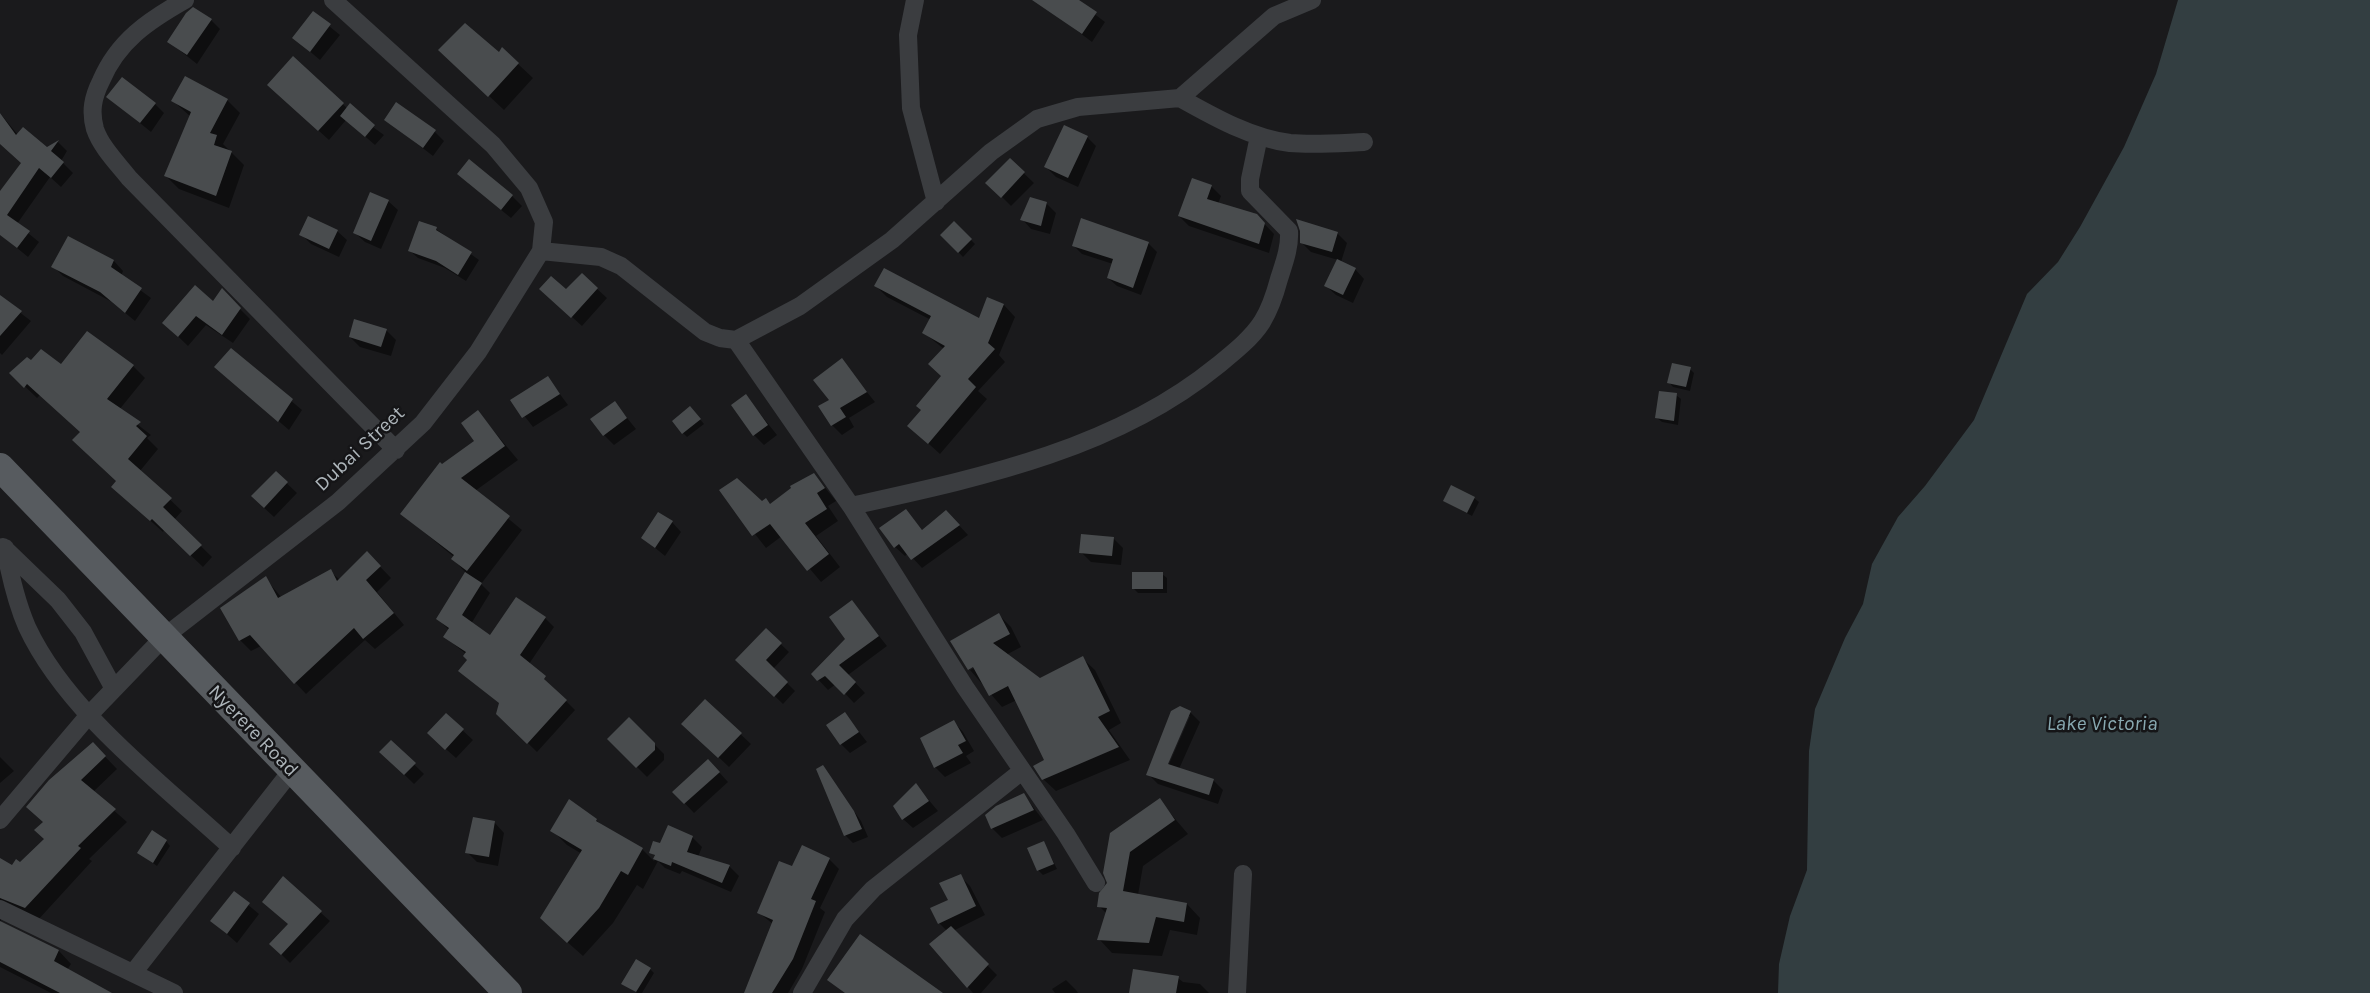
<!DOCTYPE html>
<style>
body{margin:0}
canvas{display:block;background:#1a1a1c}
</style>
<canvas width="2370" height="993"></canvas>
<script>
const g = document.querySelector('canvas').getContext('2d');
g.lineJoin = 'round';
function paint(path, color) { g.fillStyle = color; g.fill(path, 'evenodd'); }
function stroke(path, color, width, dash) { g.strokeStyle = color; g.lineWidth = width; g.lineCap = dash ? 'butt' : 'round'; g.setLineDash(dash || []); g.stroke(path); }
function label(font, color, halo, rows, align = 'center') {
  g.font = font + ' Karla,sans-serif'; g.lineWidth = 5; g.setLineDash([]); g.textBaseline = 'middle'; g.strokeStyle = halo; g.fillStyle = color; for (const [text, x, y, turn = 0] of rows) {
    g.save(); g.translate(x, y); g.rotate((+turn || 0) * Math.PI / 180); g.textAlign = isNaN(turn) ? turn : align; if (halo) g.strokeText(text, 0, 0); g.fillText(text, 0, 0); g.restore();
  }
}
paint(new Path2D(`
 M2178 0H2370V993H1778L1779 964 1790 916 1807 870 1809 751 1815 709 1845 638 1863 604 1872 564 1898 517 1925 486 1974 420 2027 294 2058 262 2080 227 2124 147 2156 74Z`), '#333e41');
paint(new Path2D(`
 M1054 0H1076L1105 22 1092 42 1048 9Z
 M313 13 340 35 320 60 294 38Z
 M211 20 220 29 197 64 169 42Z
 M502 49 533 78 504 110 455 64 499 54Z
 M293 58 348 109 384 135 375 145 346 120 329 140 279 95Z
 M108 97 155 104 164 113 151 132Z
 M227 100 240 113 223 144 244 165 229 208 179 189 166 176 191 117 173 101Z
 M0 113 18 135 47 149 58 142 67 151 61 161 73 173 61 187 50 177 17 224 39 242 28 257 0 234V195L28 167 0 141Z
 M386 120 435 132 444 141 433 156Z
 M1087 137 1096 146 1078 187 1056 177 1046 167Z
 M1010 160 1034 183 1011 206 988 183Z
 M468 183 512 196 522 206 511 218Z
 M1211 186 1221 196 1218 204 1256 215 1274 234 1269 253 1189 226 1179 216Z
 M388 201 398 210 381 249 365 242 355 233Z
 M1046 203 1056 213 1050 234 1031 229 1022 219Z
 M954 223 975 244 963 257 942 235Z
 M436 229 479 260 466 281 445 268 418 258 410 251Z
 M337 231 347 240 339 257 311 244 301 234Z
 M1337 233 1347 243 1341 262 1355 269 1364 279 1353 303 1336 295 1326 286 1338 260 1311 252 1301 242Z
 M68 238 114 261 123 271 121 276 151 298 135 321 112 302 63 276 53 266Z
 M1148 243 1157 252 1141 295 1117 286 1108 278 1113 264 1082 254 1073 245Z
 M582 275 607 298 582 326 551 298 566 291Z
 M876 286 980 321 988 299 1004 305 1015 317 999 355 1005 362 978 391 987 399 940 454 909 426 923 410 943 377 944 349 924 333 931 320 887 297Z
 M222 291 250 319 233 343 206 325 188 346 164 323 213 303Z
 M0 297 31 321 2 355 0 353Z
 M386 330 396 340 391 356 360 347 350 337Z
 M231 350 302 410 289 430 226 376Z
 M841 360 875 402 849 418 854 427 842 435 832 425 831 400Z
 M31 362 61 366H133L145 378 119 410 151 435 147 438 158 449 140 471 182 511 174 520 212 557 203 567 164 530 163 532 125 498 118 482 82 433 40 395 37 398 11 373Z
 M1690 369 1694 373 1690 391 1673 387 1669 382Z
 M548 378 568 405 533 427 512 400Z
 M1676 395 1681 399 1678 425 1662 422 1657 418Z
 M746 396 777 435 764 445 754 435Z
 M615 403 636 429 614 445 604 435Z
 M478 412 518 460 475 491 522 530 481 584 490 593 471 624 491 637 545 618 554 627 529 664 575 710 537 752 497 713 501 704 466 654 445 637 449 630 438 619 466 573 453 559 454 557 402 514 442 466 476 441Z
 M694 412 704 424 687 437 683 433Z
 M276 473 297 493 274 517 262 506Z
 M814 474 836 501 828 506 838 521 816 536 840 567 821 582 782 536 766 548 721 491 771 505Z
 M1474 498 1479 502 1472 516 1444 501Z
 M906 511 923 531 956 522 968 535 922 568 908 553 905 556 895 547Z
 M672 522 681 532 665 556 643 538Z
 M1113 538 1123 548 1121 565 1091 562 1081 552Z
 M367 553 391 578 377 592 404 625 375 649 365 640 306 694 261 646 251 651 240 640 265 578 282 598 330 571 340 580Z
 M1162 574 1167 578V593H1138L1134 589Z
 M852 602 887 646 848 675 865 693 854 703 836 684 828 690 813 674 847 639Z
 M999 615 1011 627 1021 647 1006 655 1039 680 1082 658 1095 670 1121 723 1109 730 1130 760 1056 791 1043 779 1046 761 1017 700 1002 707 970 670 980 665 970 667V670L952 642Z
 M766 630 789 652 773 669 795 691 783 704 737 660Z
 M705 701 751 744 729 767 693 733Z
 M1180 707 1190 712 1200 722 1179 769 1213 780 1223 790 1218 804 1158 784 1148 774 1172 712ZM1187 716H1190L1166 771 1163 770Z
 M845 714 867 742 850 753 841 744Z
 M446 715 473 740 456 758 439 743Z
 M629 719 664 754V760L647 777 609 739Z
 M954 722 963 732 974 751 966 756 971 763 945 777 935 767 921 739Z
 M391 742 424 774 414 784 381 752Z
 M93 744 117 769 93 792 127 822 89 859 92 861 38 920 2 916 0 923 59 951 71 964 67 970 109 993H51L0 967V860L12 867 20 864 46 839 44 822Z
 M0 757 14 771 0 783Z
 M823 767 861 821 868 837 853 843 846 836 817 770Z
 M718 771 728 782 694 813 674 792Z
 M916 785 938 811 913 828 903 819Z
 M1024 795 1043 820 1002 838 992 828Z
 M1159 800 1188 834 1143 866 1138 895 1187 904 1200 918 1197 935 1170 930 1162 956 1112 953 1099 939 1107 914 1099 906 1109 884Z
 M474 819 495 823 504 833 498 866 477 862 467 852Z
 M596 820 605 828 642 849 654 861 656 857 651 852 692 837 702 847 698 857 729 866 739 876 731 892 682 871 680 874 665 868 658 861 643 889 637 885 613 923 583 956 557 933 582 854 567 845 552 830Z
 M166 841 170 846 157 866 139 853Z
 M1044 843 1057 869 1043 875 1038 870Z
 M829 859 839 869 820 908 825 912 802 969 788 993H750L773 924 758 912 793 868Z
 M960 876 970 886 985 915 953 931 997 975 981 993H973L931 945 947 931 939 923Z
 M283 879 330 921 290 963 271 944 289 925Z
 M234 893 259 914 237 943 212 921Z
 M650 969 654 973 642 993H637L623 983Z
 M1178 978 1183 982 1200 984 1209 993H1130Z
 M1066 980 1076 990 1078 993H1055L1052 989Z`), '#0007');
paint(new Path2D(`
 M1032 0H1079L1097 12 1082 34Z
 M193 7 212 19 187 55 167 42 186 13Z
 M313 11 331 24 310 52 292 38Z
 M465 23 499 52 502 47 519 63 488 97 438 50Z
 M293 56 344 103 318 131 267 85Z
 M185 76 228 99 210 133 217 135 214 145 232 151 216 196 164 176 191 112 171 101Z
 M122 77 156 103 140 123 106 97Z
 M396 102 436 130 423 148 384 120Z
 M350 103 375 125 365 137 340 116Z
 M0 113 16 135 23 127 47 147 59 140 51 151 64 162 51 178 39 168 7 215 30 231 17 248 0 235V191L21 163 0 144Z
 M1064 125 1088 136 1068 178 1044 167Z
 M1010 158 1025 172 1001 198 985 183Z
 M469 159 513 195 501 210 457 174Z
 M1192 178 1212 185 1207 199 1257 214 1265 223 1259 244 1178 216Z
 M370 192 389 200 371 241 353 233Z
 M1030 197 1047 202 1041 226 1020 220Z
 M308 216 338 230 329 249 299 235Z
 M1081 218 1149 242 1133 288 1107 278 1113 259 1072 246Z
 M1296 219 1338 232 1332 252 1300 243V231Z
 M419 221 437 227 436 230 472 252 458 275 436 261 408 251Z
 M954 221 972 239 958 253 940 235Z
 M68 236 114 260 111 267 142 288 125 313 100 292 51 267Z
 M1337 259 1356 268 1343 295 1324 286Z
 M884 268 979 318 987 297 1004 304 988 343 995 349 968 379 976 387 928 444 907 426 921 410 916 406 941 376 928 364 945 346 922 333 931 316 874 286Z
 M582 273 598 288 571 318 539 289 551 276 566 289Z
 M195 285 213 301 222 288 241 308 222 335 196 316 178 337 162 323Z
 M0 295 22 311 0 336Z
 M354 319 387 329 381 347 349 337Z
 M87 331 134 365 107 399 141 422 136 426 147 436 128 459 172 498 163 507 202 545 190 556 152 519 150 521 111 487 116 481 72 440 80 432 27 384 24 388 9 373 27 357 31 360 41 349 61 364Z
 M231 348 293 399 278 422 214 367Z
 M842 358 867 392 840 408 846 417 831 426 818 406 829 400 813 380Z
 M1672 363 1691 367 1686 387 1667 383Z
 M548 376 560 394 522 418 510 400Z
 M1659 391 1677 393 1674 421 1655 418Z
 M746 394 768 425 753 436 731 405Z
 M615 401 627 418 603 436 590 419Z
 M690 406 701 419 682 434 672 421Z
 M478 410 505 446 461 478 510 516 467 571 451 559 454 555 400 514 440 462 442 464 474 441 461 423Z
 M276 471 288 482 264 508 251 496Z
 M814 473 825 488 817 493 827 509 805 523 829 554 807 571 770 524 752 536 719 490 737 478 762 501 766 498 770 504 791 488 790 486Z
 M1451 485 1475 497 1467 513 1443 501Z
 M906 509 922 530 946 510 960 525 911 560 899 544 894 548 879 528Z
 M658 512 673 521 655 548 641 538Z
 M1081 534 1114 537 1112 556 1079 553Z
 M367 551 381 566 366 580 394 613 363 639 354 628 294 684 250 635 239 641 220 608 266 576 278 598 331 569 337 581Z
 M465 572 482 583 462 615 490 635 516 597 546 617 520 655 546 676 544 679 567 700 527 744 496 714 499 703 458 671 467 660 463 656 466 652 443 637 449 628 436 619Z
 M1132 572H1163V589H1132Z
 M852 600 879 636 839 665 856 682 844 695 825 676 817 681 811 674 845 639 829 617Z
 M999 613 1010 634 993 643 1040 678 1083 656 1110 711 1098 717 1119 747 1042 780 1033 766 1044 760 1008 686 989 696 973 667 968 670 950 641Z
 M766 628 782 643 766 660 788 682 774 697 735 660Z
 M705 699 742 733 718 758 681 724Z
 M1180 706 1191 711 1168 764 1214 779 1209 795 1146 775 1171 711Z
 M845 712 859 732 840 745 826 725Z
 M446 713 464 729 445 750 427 733Z
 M629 717 655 743V750L636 768 607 739Z
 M954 720 966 741 958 745 963 753 934 768 920 738Z
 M391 740 416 763 404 775 379 752Z
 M93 742 106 756 81 780 116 809 78 846 81 848 25 908 0 898V858L12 865 16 859 20 862 44 839 34 830 43 822 26 807 49 780Z
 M708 759 720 772 684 804 672 792Z
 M823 765 854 811 862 829 844 836 816 769Z
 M916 783 929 801 902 820 893 806Z
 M1024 793 1034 810 991 829 985 815 996 806Z
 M1160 798 1175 820 1130 852 1123 891 1187 903 1184 922 1156 917 1149 943 1097 940 1107 908 1097 907 1099 893 1107 883 1103 873 1110 833Z
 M569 799 597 819 596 821 643 848 628 875 621 871 599 908 567 943 540 918 582 850 550 831Z
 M473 817 495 821 489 857 465 853Z
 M668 825 693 836 687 852 730 865 722 883 672 862 671 866 653 859 655 855 649 853 653 841 660 843Z
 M152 830 167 840 153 863 137 853Z
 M1044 841 1054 864 1037 871 1027 848Z
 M802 845 830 858 811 899 816 901 793 959 772 993H744L773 920 757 913 779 861 792 866Z
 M961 874 976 906 938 924 930 908 948 900 939 883Z
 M283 876 322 911 281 955 269 944 288 924 262 902Z
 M234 891 250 903 227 934 210 921Z
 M0 921 59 950 54 961 112 993H60L0 962Z
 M951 926 989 964 967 988 929 944Z
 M860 934 943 993H845L827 980Z
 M636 959 651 968 636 992 621 984Z
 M1133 969 1179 976 1176 993H1129Z`), '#494c4e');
stroke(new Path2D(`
 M185 0C148 21 118 41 101 81 93 97 90 111 95 129 101 147 118 164 129 178L396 450
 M915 0 908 35 911 108 936 202
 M1180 98C1214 117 1251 138 1290 143 1315 145 1340 143 1364 142
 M541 251 601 257 621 266 705 332 720 338 736 340 800 306 892 240 991 152 1037 119 1078 107 1180 98 1274 16 1312 0
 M736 340 851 506 965 687 1066 834 1096 883
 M851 506C978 478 1114 450 1217 366 1233 353 1251 339 1262 322 1270 309 1275 294 1279 279 1284 263 1290 248 1289 231L1250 191V179L1259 136
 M3 547 58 600 83 632 114 689
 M5 548C10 575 16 602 27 627 67 713 163 784 232 848
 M0 820 88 716 164 637 338 502 423 423 478 352 541 251 544 222 529 188 493 145 333 0
 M0 909 174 993
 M133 973 292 770
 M802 993 845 919 873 889 1022 771
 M1237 993 1243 874`), '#3b3d40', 18);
stroke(new Path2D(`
 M0 467 508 993`), '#575b5f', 28);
label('20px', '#adb5ba', '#151517', [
 ["Dubai Street",360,449,-43],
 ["Nyerere Road",253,731,46]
]);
label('italic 21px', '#88a9b1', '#151517', [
 ["Lake Victoria",2102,724]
]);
</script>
